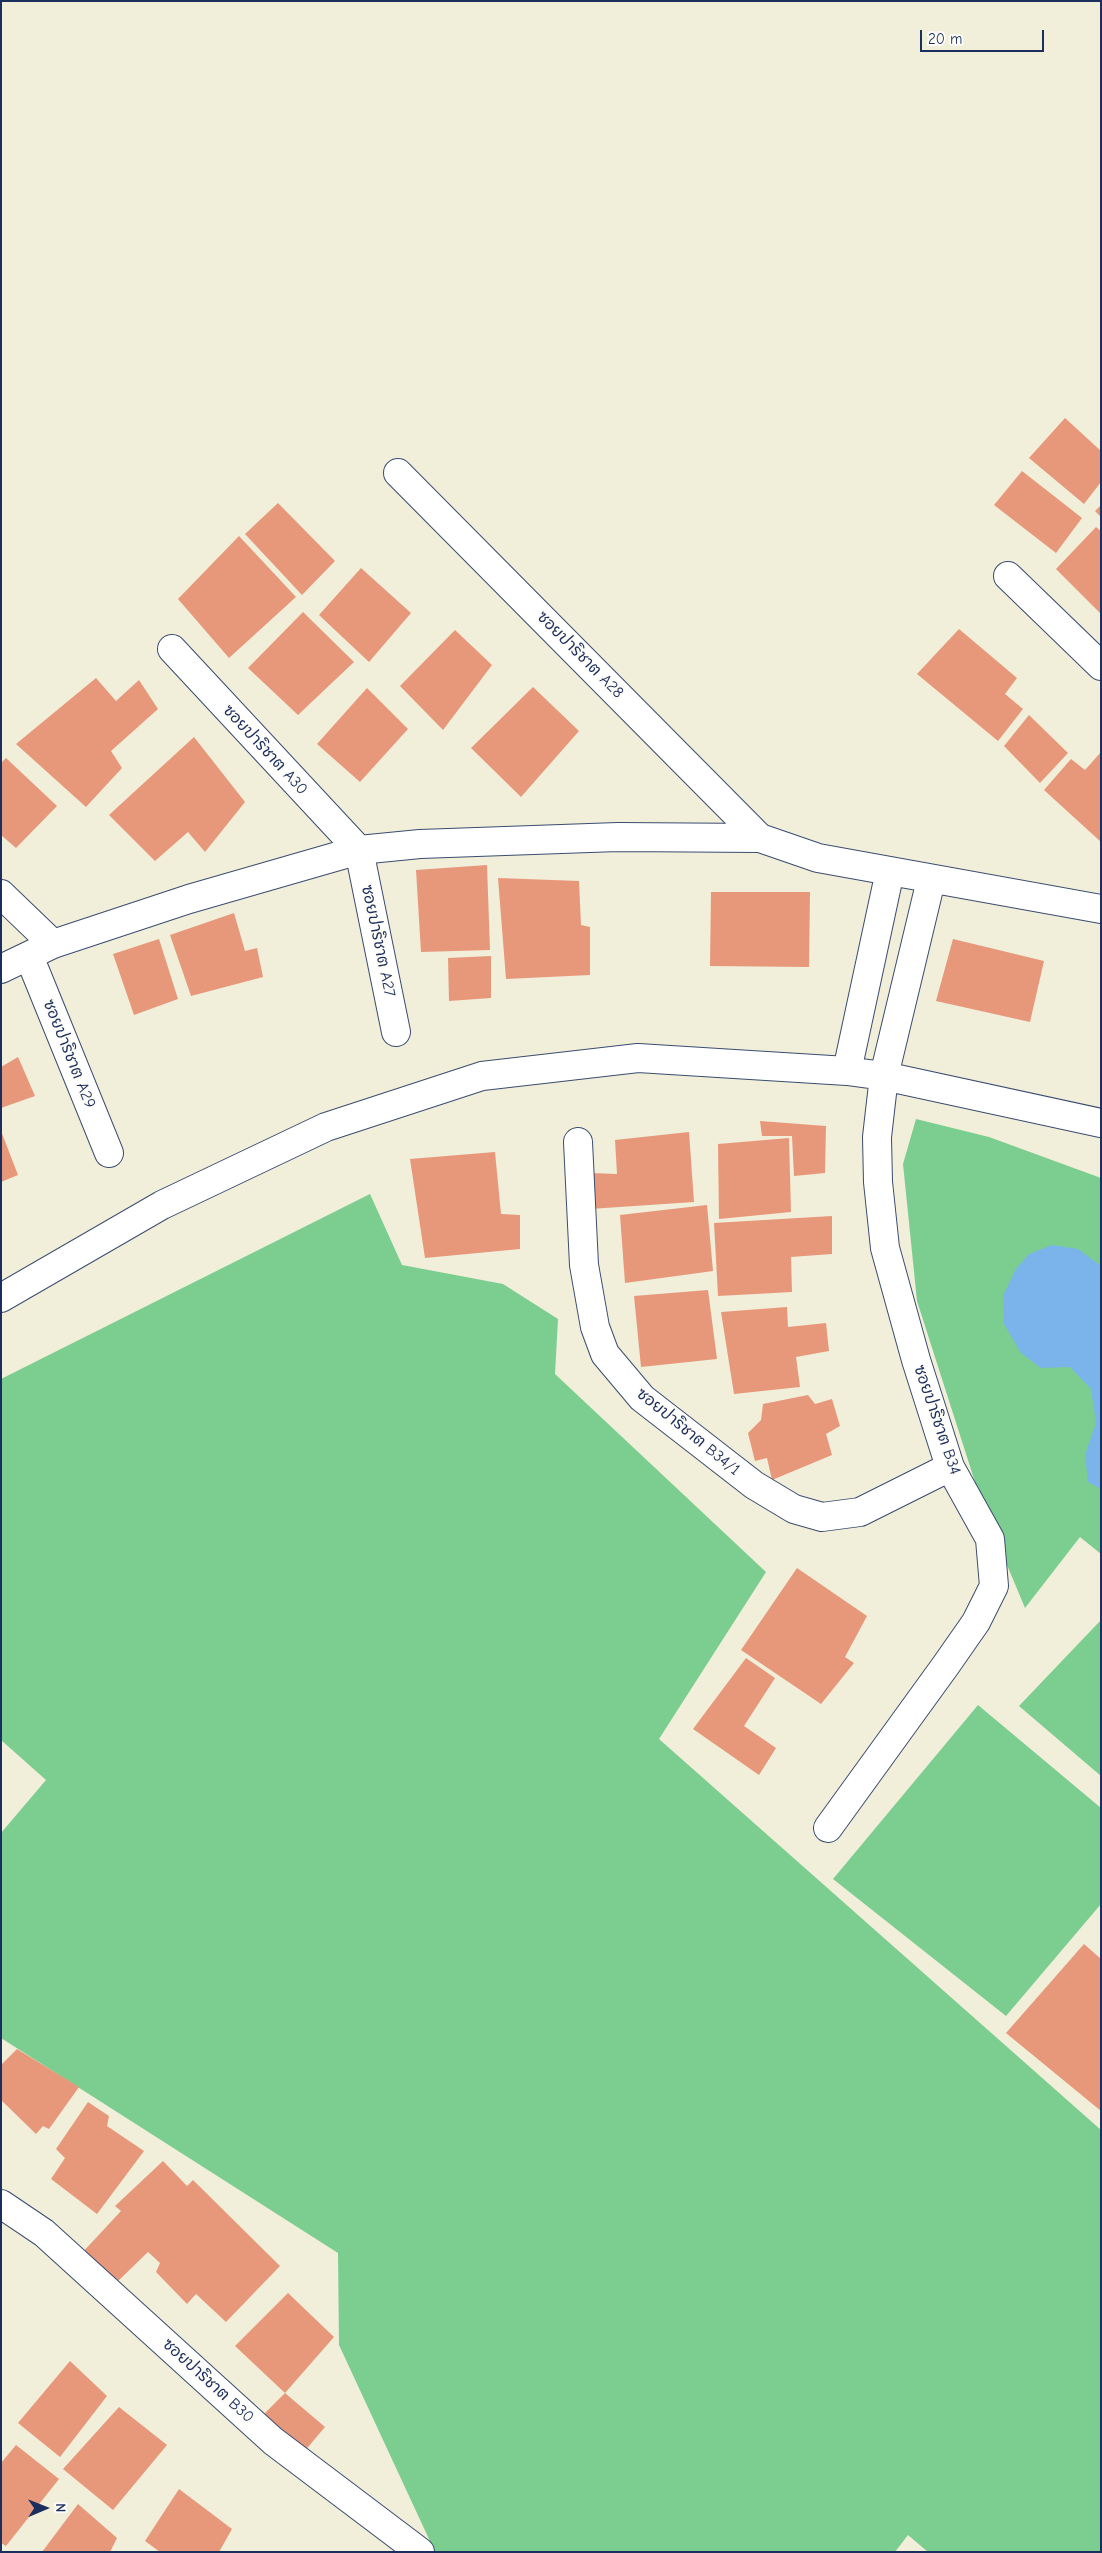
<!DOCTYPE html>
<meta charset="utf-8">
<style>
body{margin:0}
#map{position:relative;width:1102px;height:2553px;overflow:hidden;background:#f1eed9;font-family:"Comic Neue",sans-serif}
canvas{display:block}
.frame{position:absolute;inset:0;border:2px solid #1b2f5e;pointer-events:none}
.north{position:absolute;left:20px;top:2483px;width:50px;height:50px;-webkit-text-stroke:4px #fdfcf7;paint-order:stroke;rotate:89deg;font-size:14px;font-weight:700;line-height:20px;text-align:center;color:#1b2f5e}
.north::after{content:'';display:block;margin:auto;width:18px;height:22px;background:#1b2f5e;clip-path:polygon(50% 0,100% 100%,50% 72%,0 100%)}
.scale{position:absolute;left:920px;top:30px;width:124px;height:22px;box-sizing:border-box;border:2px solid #1b2f5e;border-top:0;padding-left:6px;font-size:15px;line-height:18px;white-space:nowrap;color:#1b2f5e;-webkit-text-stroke:4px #fdfcf7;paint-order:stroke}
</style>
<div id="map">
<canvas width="1102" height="2553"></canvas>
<div class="frame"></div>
<div class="north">N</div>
<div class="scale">20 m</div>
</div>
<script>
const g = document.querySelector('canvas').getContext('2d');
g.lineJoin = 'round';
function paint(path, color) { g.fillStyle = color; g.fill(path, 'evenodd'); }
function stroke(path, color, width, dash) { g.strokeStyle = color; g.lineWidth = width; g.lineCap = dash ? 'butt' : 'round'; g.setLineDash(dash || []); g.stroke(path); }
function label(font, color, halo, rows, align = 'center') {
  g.font = font + ' "Comic Neue","Playpen Sans Thai",sans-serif'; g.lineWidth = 4; g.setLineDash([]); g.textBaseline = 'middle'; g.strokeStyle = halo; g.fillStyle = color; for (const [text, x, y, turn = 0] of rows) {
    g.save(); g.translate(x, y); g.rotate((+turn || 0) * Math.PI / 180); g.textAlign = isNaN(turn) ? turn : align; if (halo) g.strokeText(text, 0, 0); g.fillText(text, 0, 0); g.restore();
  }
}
paint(new Path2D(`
 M916 1119 989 1137 1101 1178V1554L1080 1537 1025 1608 984 1510 917 1301 903 1164Z
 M370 1194 402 1265 503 1284 558 1319 555 1374 766 1572 659 1739 1101 2130V2552H928L908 2535 895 2552H435L339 2345 338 2253 1 2038V1833L46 1780 1 1740V1379Z
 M1101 1620V1776L1019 1706Z
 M978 1705 1101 1808V1904L1006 2016 833 1879Z`), '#7bce90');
paint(new Path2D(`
 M1052 1245 1078 1249 1101 1266V1489L1088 1482 1085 1455 1096 1423 1091 1389 1070 1367 1041 1368 1021 1353 1004 1324 1003 1296 1016 1269 1029 1254Z`), '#7ab4eb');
paint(new Path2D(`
 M1065 418 1101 451V482L1084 504 1029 458Z
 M1022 471 1082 518 1056 553 994 505Z
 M278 503 335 561 302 595 245 534Z
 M1101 505V517L1095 511Z
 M1096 527 1101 531V614L1056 569Z
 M239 536 296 597 229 658 178 599Z
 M361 568 411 613 369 662 319 615Z
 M303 612 354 662 298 715 248 668Z
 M959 629 1017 678 1005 694 1023 709 998 741 917 674Z
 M455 630 492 665 443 730 400 686Z
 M96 678 116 701 139 680 158 709 111 751 122 768 86 807 16 744Z
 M533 687 579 731 521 797 471 748Z
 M367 688 408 729 360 782 317 744Z
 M1029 715 1068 753 1040 783 1004 746Z
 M194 737 245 802 205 852 188 832 155 861 109 815Z
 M1101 752V842L1044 790 1071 759 1085 770Z
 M6 758 57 806 16 848 1 835V763Z
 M487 865 490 950 421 952 416 870Z
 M498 878 579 881 581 925 590 927V975L506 979Z
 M711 892H810L809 967 710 966Z
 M234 913 245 951 257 948 263 977 191 996 170 935Z
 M159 939 178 999 134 1015 113 954Z
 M953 939 1044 961 1030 1022 936 1001Z
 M491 956V998L449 1001 448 958Z
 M18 1057 35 1096 1 1108V1067Z
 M760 1121 826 1126 825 1173 794 1176 792 1136H762Z
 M1 1131 18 1175 1 1182Z
 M689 1132 694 1202 590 1209 591 1173 617 1174 615 1140Z
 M789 1138 791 1212 719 1219 718 1144Z
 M495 1152 501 1214 520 1215V1249L425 1258 410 1159Z
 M707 1205 713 1271 625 1283 620 1215Z
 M832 1216V1254L791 1257 792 1292 718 1296 714 1223Z
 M708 1290 717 1359 641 1367 634 1296Z
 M787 1307 788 1327 826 1323 829 1351 796 1357 800 1387 734 1394 721 1312Z
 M808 1395 815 1404 832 1399 840 1426 826 1434 832 1455 772 1480 767 1458 755 1461 748 1433 761 1420 763 1404Z
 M797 1568 867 1616 845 1657 854 1663 821 1704 741 1650Z
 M746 1658 775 1678 744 1726 776 1748 759 1775 693 1729Z
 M1084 1944 1101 1959V2111L1006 2033Z
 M17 2049 79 2087 49 2129 43 2126 36 2134 1 2100V2065Z
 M88 2102 109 2116 107 2126 144 2151 97 2214 51 2179 65 2158 56 2149Z
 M163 2161 187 2186 193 2180 280 2266 226 2322 196 2294 187 2304 156 2272 160 2263 148 2252 117 2282 81 2254 121 2211 115 2206Z
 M288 2293 334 2337 285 2393 325 2427 303 2453 261 2417 285 2393 235 2346Z
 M70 2361 107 2396 60 2457 18 2423Z
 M119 2407 167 2445 113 2510 63 2469Z
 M16 2445 59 2479 6 2546 1 2543V2463Z
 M179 2489 232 2529 219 2552H160L145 2541Z
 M78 2504 117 2538 110 2552H42Z`), '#e7987b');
const street = new Path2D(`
 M398 473 760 838
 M1008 576 1101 666
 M172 649 359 850 396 1032
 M1 894 53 944
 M29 956 109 1153
 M1 969 53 944 189 899 359 850 420 844 618 837 760 838 818 858 1101 909
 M847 1071 890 871
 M578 1142 584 1265 595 1327 605 1354 642 1398 754 1485 794 1509 822 1517 860 1512 950 1467
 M1 1298 162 1205 326 1127 482 1076 638 1058 847 1071 884 1076 1101 1123
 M828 1828 946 1665 976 1622 994 1586 990 1539 950 1467 916 1360 885 1248 878 1182 877 1137 884 1076 931 880
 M1 2204 44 2233 273 2441 420 2552`);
stroke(street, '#3b4c70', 30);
stroke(street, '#fff', 28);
label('16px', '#1b2f5e', '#fdfcf7', [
 ["ซอยปาริชาต A28",580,655,45],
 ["ซอยปาริชาต A30",265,750,47],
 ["ซอยปาริชาต A27",378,941,78],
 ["ซอยปาริชาต A29",69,1054,68],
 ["ซอยปาริชาต B34",937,1420,71],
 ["ซอยปาริชาต B34/1",688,1432,39],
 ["ซอยปาริชาต B30",208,2381,42]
]);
</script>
